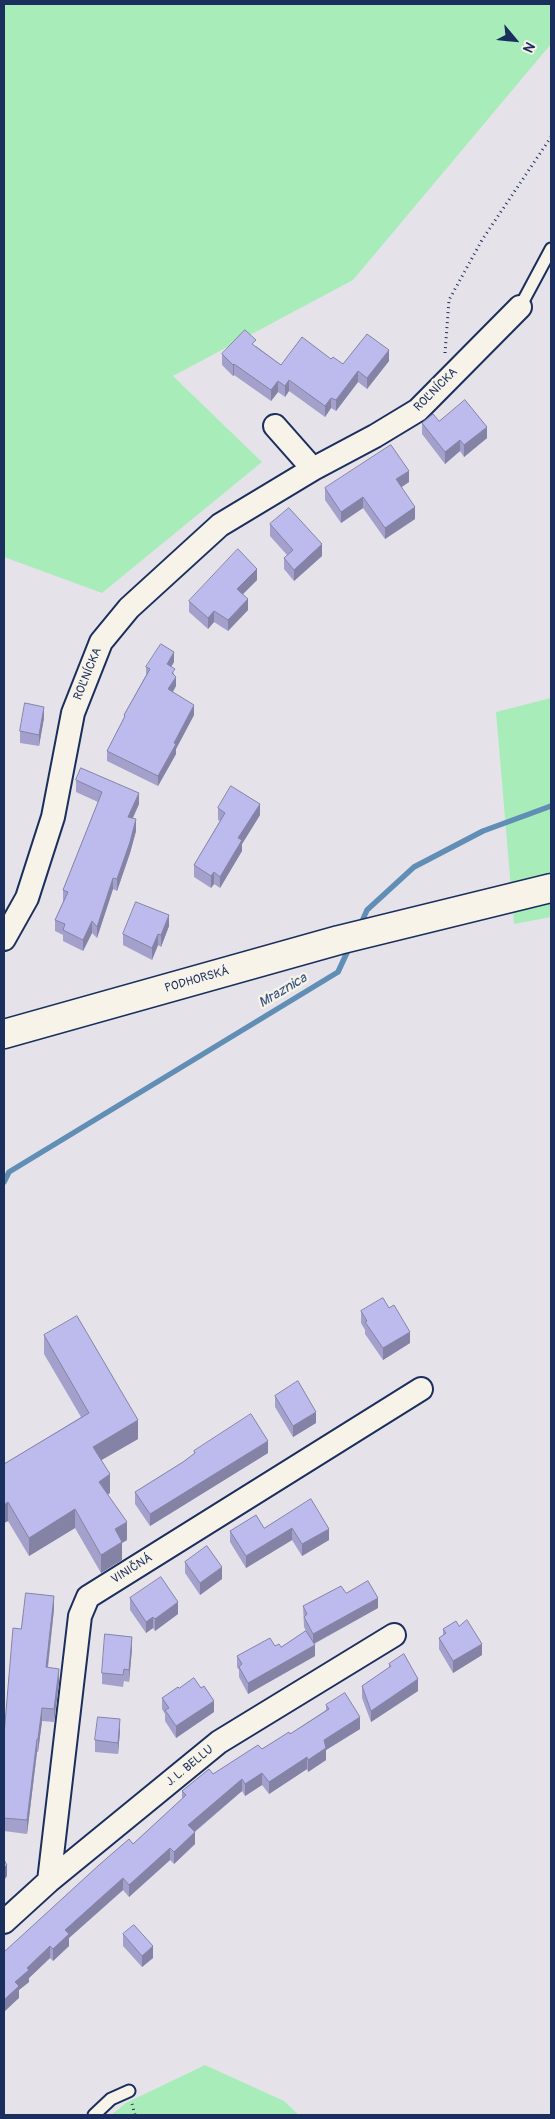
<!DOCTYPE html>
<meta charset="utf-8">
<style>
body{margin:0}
#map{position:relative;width:555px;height:2119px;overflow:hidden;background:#e6e2ea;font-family:Pangolin,sans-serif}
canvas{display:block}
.frame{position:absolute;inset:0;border:5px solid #1b2f5e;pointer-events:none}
.north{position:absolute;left:490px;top:15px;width:50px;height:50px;-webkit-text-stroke:4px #f7f3e8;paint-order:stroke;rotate:118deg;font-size:14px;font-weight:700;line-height:20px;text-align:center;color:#1b2f5e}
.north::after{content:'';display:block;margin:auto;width:18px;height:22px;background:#1b2f5e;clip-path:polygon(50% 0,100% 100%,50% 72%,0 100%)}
</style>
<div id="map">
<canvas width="555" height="2119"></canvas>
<div class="frame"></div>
<div class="north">N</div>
</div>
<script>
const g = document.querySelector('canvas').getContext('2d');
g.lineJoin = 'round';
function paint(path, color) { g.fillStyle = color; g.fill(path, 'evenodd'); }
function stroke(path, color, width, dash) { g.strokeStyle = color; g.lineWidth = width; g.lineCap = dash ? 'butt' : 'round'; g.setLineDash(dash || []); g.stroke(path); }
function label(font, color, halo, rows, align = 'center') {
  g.font = font + ' Pangolin,sans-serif'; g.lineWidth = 4.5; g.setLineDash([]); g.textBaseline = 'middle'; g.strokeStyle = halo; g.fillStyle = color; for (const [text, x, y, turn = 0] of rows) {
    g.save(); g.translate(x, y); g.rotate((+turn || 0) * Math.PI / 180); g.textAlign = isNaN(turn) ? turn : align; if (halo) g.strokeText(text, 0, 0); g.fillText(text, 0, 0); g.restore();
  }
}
paint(new Path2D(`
 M4 4H551V44L353 280 173 376 262 462 102 593 4 557Z
 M551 698V917L514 924 496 712Z
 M205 2065 284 2101 299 2115H111L126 2103Z`), '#a8edb9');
stroke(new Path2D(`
 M360 926 367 910 414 867 483 831 551 806
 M4 1182 9 1172 338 972 350 946`), '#608eb5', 5.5);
const service = new Path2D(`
 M520 307 551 249
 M94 2115 111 2099 129 2091`);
const minor = new Path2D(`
 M275 426 313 469
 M4 939 27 898 53 817 73 713 101 642 129 608 220 525 313 469 375 436 418 410 520 307
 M49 1881 80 1616 88 1597 421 1389
 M4 1922 49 1881 219 1742 394 1635`);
const tertiary = new Path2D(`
 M4 1034 339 940 551 888`);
stroke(service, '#1b2f5e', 15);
stroke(minor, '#1b2f5e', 26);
stroke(tertiary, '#1b2f5e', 31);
stroke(new Path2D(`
 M445 353 449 300 482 240 551 137
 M132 2104 135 2115`), '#1b2f5e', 3, [1, 4]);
stroke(service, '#f7f3e8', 11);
stroke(minor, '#f7f3e8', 22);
stroke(tertiary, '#f7f3e8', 28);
paint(new Path2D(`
 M256 346 281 365 331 359 343 364 389 361 367 389 358 382 336 411 331 408 325 417 289 391 285 397 278 392 271 401 234 375 233 376 222 365V354Z
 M439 421 487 438 464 457 460 451 445 464 422 434V423Z
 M409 482 401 487 415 519 385 539 363 508 341 523 325 500V488Z
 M270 524 322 556 294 581 284 569V558L287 555 270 536Z
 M257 580 243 594 248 610 228 631 214 622 208 629 189 612V601Z
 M174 662 171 667 175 676 176 686 173 692 194 715 176 749V754L158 786 107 761V751L124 718V715L146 675V667Z
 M44 718 39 746 20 743V731Z
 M76 780 139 804 133 818 136 831 130 853 117 891 113 889 97 938 92 933 83 951 63 941V935L55 931V920L63 902V890L98 802 76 792Z
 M218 808 260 815 242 844V851L220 888 214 884 211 888 194 877V865L220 821 218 820Z
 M169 926 161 947 158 945 152 960 123 945V934Z
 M361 1311 410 1343 383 1360 365 1334V1330L361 1323Z
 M44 1335 138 1439 101 1460 110 1493 108 1494 127 1540 122 1543V1560L101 1573 75 1528 29 1556 8 1521 4 1523V1464L81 1417 44 1354Z
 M275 1396 316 1423 293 1437 275 1407Z
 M194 1451 268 1453 150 1526 135 1504V1492L183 1462 194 1454Z
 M264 1528 329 1529V1540L302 1556 292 1540 246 1568 230 1542V1531Z
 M185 1562 222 1579 200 1595 185 1573Z
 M346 1593 378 1608 314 1644 315 1656 248 1694 239 1677V1670L237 1667V1656L275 1646 281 1647 306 1631 304 1627 303 1606Z
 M130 1598 178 1614 155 1631 153 1628 146 1633 130 1610Z
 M54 1609 48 1668 59 1682 54 1722 42 1721 38 1752H37L27 1834 4 1831V1735L21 1629Z
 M459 1626 482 1655 453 1673 439 1649V1638L443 1635V1629Z
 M132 1649 129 1682 124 1681 123 1687 102 1684V1673Z
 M389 1664 418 1691 371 1722 362 1698V1686L389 1668Z
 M179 1688 214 1712 176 1738 165 1721V1714L162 1709V1698Z
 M326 1705 360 1729 326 1750V1760L308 1772 307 1769 269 1794 262 1785 245 1796 242 1791 195 1832V1844L174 1864 170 1860 129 1897 123 1890 69 1938V1946L53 1961 50 1958 29 1978V1982L19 1990V1998L4 1952 133 1844 182 1799V1791L213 1774 290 1734 326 1710Z
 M120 1731 118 1754 95 1752V1740Z
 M123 1934 153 1958 142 1967 123 1946Z`), '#a3a1cc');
paint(new Path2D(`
 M389 350V361L367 389V378Z
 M234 364V375L233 376V365Z
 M358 371V382L336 411V400Z
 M289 380V391L285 397V386Z
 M278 381V392L271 401V390Z
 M331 398V408L325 417V406Z
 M487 427V438L464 457V445Z
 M460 440V451L445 464V452Z
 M409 471V482L396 491V479Z
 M363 497V508L341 523V512Z
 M415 507V519L385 539V528Z
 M322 544V556L294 581V570Z
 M257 569V580L237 600V589Z
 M248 599V610L228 631V620Z
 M214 611V622L208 629V618Z
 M174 652V662L167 674V664Z
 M176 677V686L168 699V689Z
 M194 705V715L176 749V754L158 786V776L174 743Z
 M44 707V718L39 746V735Z
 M139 793V804L128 828V817Z
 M260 804V815L242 844V851L220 888V877L238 838Z
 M136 819V831L130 853 117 891V879Z
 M214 872V884L211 888V876Z
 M113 878V889L97 938V927Z
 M169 915V926L161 947V935Z
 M92 921V933L83 951V940Z
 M158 934V945L152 960V948Z
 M410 1332V1343L383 1360V1348Z
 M316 1412V1423L293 1437V1426Z
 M138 1420V1439L93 1465V1447Z
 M268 1441V1453L150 1526V1514Z
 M110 1474V1493L99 1500V1482Z
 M8 1502V1521L4 1523V1505Z
 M75 1509V1528L29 1556V1538Z
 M127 1522V1540L122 1543V1560L101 1573V1555L115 1529Z
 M292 1528V1540L246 1568V1556Z
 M329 1529V1540L302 1556V1544Z
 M222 1567V1579L200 1595V1583Z
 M54 1596V1609L46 1681V1667Z
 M378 1598V1608L313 1644V1634Z
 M178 1602V1614L155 1631V1619Z
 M153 1617V1628L146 1633V1622Z
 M132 1637V1649L129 1682V1670Z
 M482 1644V1655L453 1673V1661Z
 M315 1645V1656L248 1694V1683Z
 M59 1669V1682L54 1722V1709Z
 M418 1679V1691L371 1722V1711Z
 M214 1701V1712L176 1738V1726Z
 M42 1708V1721L38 1752V1739Z
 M360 1717V1729L326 1750V1760L308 1772V1760L324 1740Z
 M120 1719V1731L118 1754V1743Z
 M37 1739V1752L27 1834V1820Z
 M307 1757V1769L269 1794V1782Z
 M262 1773V1785L245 1796V1784Z
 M242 1779V1791L188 1837V1825Z
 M195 1832V1844L174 1864V1852Z
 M170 1848V1860L129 1897V1885Z
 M7 1865V1876L5 1879V1884L4 1885V1868Z
 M123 1878V1890L69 1938V1946L53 1961V1949L65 1930Z
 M50 1946V1958L29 1978V1982L19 1990V1998L4 2012V2000L15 1982 27 1968Z
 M153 1946V1958L142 1967V1956Z`), '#8483a6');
const building = new Path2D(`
 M245 330 256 340 252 344 281 365 302 337 331 359 333 357 343 364 367 334 389 350 367 378 358 371 336 400 331 398 325 406 289 380 285 386 278 381 271 390 234 364 233 365 222 354Z
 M465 400 487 427 464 445 460 440 445 452 422 423 433 414 439 421Z
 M391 445 409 471 396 479 415 507 385 528 363 497 341 512 325 488Z
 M289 508 322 544 294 570 284 558 293 550 270 524Z
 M238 549 257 569 237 589 248 599 228 620 214 611 208 618 189 601Z
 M161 644 174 652 167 664 175 669 172 673 176 677 168 689 194 705 174 743 176 744 158 776 107 751 125 716 124 715 150 669 146 667Z
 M25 703 44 707 39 735 20 731Z
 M81 768 139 793 128 817 136 819 130 842 117 879 113 878 97 927 92 921 83 940 63 930 65 924 55 920 68 892 63 890 102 792 76 780Z
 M231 786 260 804 238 838 242 840 220 877 214 872 211 876 194 865 225 813 218 808Z
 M136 902 169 915 161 935 158 934 152 948 123 934Z
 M383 1298 389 1308 394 1305 410 1332 383 1348 365 1322 367 1321 361 1311Z
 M77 1316 138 1420 93 1447 110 1474 99 1482 127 1522 115 1529 122 1542 101 1555 75 1509 29 1538 8 1502 4 1505V1464L89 1413 44 1335Z
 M298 1381 316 1412 293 1426 275 1396Z
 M251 1414 268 1441 150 1514 135 1492 183 1462 195 1453 194 1451Z
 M311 1499 329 1529 302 1544 292 1528 246 1556 230 1531 256 1515 264 1528Z
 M207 1546 222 1567 200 1583 185 1562Z
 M161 1577 178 1602 155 1619 153 1617 146 1622 130 1598Z
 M368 1581 378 1598 313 1634 304 1617 307 1614 303 1606 341 1586 346 1593Z
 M26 1593 54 1596 46 1667 59 1669 54 1709 42 1708 38 1739H37L27 1820 4 1818V1735L13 1628 21 1629Z
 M467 1620 482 1644 453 1661 439 1638 446 1633 443 1629 456 1621 459 1626Z
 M306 1631 315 1645 248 1683 239 1667 242 1664 237 1656 270 1638 275 1646 279 1644 281 1647Z
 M105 1634 132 1637 129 1670 124 1669 123 1675 102 1673Z
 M404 1654 418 1679 371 1711 362 1686 391 1666 389 1664Z
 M194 1678 201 1688 204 1686 214 1701 176 1726 165 1710 169 1708 162 1698 178 1687 179 1688Z
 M345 1693 360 1717 324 1740 326 1748 308 1760 307 1757 269 1782 262 1773 245 1784 242 1779 188 1825 195 1832 174 1852 170 1848 129 1885 123 1878 65 1930 69 1934 53 1949 50 1946 27 1968 29 1970 15 1982 19 1986 4 2000V1952L99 1865 129 1839 133 1844 186 1795 182 1791 209 1769 213 1774 258 1745 262 1749 289 1732 290 1734 329 1709 326 1705Z
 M98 1717 120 1719 118 1743 95 1740Z
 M4 1860 7 1865 4 1868Z
 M134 1925 153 1946 142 1956 123 1934Z`);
paint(building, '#bdbbed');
stroke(building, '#8483a6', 1);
label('12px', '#1b2f5e', '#f7f3e8', [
 ["ROĽNÍCKA",436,390,-45],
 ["ROĽNÍCKA",88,674,-68],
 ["PODHORSKÁ",197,980,-16],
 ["VINIČNÁ",132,1569,-32],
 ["J. L. BELLU",190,1766,-39]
]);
label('italic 14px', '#385782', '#f7f3e8', [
 ["Mraznica",283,991,-31]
]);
</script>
